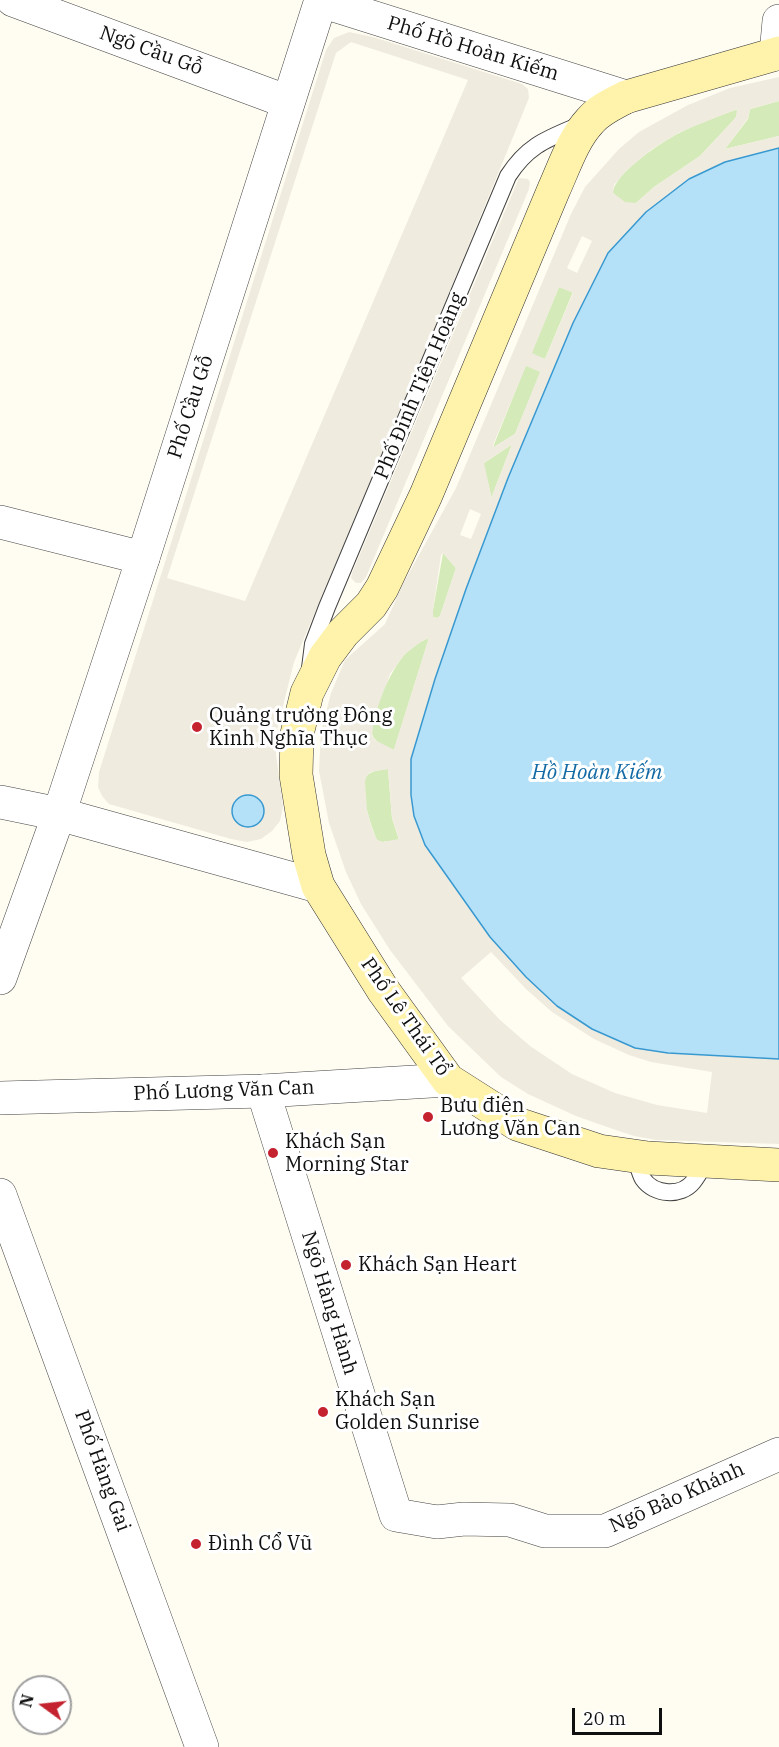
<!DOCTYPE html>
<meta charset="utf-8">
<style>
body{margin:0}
#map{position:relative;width:779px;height:1747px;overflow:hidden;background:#fffcf1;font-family:"IBM Plex Serif",serif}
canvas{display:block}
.north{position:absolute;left:12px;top:1675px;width:60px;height:60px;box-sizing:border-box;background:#fff;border:2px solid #9f9f9f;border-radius:50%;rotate:285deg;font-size:16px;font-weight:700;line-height:24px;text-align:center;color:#0f0f0f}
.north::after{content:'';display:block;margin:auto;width:21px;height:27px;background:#c4222e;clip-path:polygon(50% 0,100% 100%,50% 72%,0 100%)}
.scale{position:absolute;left:572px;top:1708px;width:90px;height:27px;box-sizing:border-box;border:3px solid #0f0f0f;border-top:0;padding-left:8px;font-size:18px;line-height:21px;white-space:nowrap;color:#0f0f0f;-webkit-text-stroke:4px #fff;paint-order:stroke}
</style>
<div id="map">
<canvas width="779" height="1747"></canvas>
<div class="north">N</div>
<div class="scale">20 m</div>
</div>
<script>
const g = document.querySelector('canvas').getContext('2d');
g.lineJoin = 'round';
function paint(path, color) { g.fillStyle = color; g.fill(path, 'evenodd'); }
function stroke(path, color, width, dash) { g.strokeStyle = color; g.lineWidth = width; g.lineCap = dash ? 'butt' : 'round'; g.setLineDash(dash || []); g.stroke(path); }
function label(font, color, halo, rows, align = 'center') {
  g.font = font + ' "IBM Plex Serif",serif'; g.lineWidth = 6; g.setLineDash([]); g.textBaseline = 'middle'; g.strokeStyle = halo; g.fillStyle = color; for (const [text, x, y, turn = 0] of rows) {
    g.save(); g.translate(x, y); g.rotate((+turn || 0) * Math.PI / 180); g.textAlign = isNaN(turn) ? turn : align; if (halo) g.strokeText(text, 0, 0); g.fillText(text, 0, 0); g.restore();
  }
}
paint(new Path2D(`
 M779 101V136L725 149 748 119 750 109Z
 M738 109 736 117 730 124 700 156 654 187 636 203H625L613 193C614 173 663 141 681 132 699 123 719 116 738 109Z
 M559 287 573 292 545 359 531 354Z
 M526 365 541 371 515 434 494 447H493Z
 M511 445V447L490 501 491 495 484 467V463Z
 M443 553 456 568 440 616 437 618 433 617V610Z
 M429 638 394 750C388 747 378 744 374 738 364 724 394 664 406 653 412 647 421 641 429 638Z
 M388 769 392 818 399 840 382 842 377 840C371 826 359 791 366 777 370 770 381 770 388 769Z`), '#d4ebb9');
paint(new Path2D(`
 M349 32 373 37 522 84 528 89 529 98 424 354 294 662 277 730 276 754 283 807 280 821 272 831 261 839 247 842 231 839 109 804 102 796 98 787 99 772 326 50 334 38ZM351 42 468 80 245 601 167 578 336 53ZM258 798 263 806V817L250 827 239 825 231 811 235 800Z
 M779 77V101L750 109 748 118 725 149 779 136V148L725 162 646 212 608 253 573 323 466 589 435 679 411 759 526 977 557 1006 592 1029 635 1048 668 1053 779 1059V1144L656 1140 634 1136 610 1128 576 1116 528 1094 501 1077 448 1026 390 950 361 904 346 872 329 823 319 771 321 732 331 693 345 660 385 624 403 584 456 488 571 214 585 187 619 149 639 132 688 105 730 88ZM737 109 736 117 730 124 700 156 654 187 636 203 625 202 613 193 614 185 627 170 652 149 680 132ZM582 236 592 241 577 273 567 268ZM559 287 573 293 545 359 532 353ZM526 366 540 372 515 434 494 447 493 445ZM511 445V447L490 501 491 495 484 463ZM470 509 481 514 471 539 460 535ZM443 553 456 568 440 616 437 618 433 617V610L441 555ZM429 638 394 749V750L375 740 372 736 374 717 390 674 405 654 422 641ZM388 769 392 818 399 839 382 842 377 840 372 829 367 810 365 782 366 777 370 772ZM491 952 526 989 552 1012 594 1039 629 1055 651 1062 712 1072 707 1113 657 1105 615 1093 572 1074 530 1046 499 1019 461 978Z
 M519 178 528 179 530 182 529 189 366 577 361 583H356L351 578 352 573Z`), '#f0ebdf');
const water = new Path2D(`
 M779 148V1059L668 1053 635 1048 592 1029 557 1006 526 977 490 937 425 845 414 816 411 795V759L435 679 466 589 508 478 573 323 608 253 646 212 689 179 725 162Z
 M232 811a16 16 0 1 1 32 0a16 16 0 1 1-32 0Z`);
paint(water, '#b4e1f8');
stroke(water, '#3899d1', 1.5);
const service = new Path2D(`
 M310 668 313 644 327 607 508 176C528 145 547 139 580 125
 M635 1156C638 1164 639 1172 643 1179 654 1195 681 1197 693 1182 698 1176 702 1168 706 1161`);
const minor = new Path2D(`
 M13 0 288 102
 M321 1 626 97
 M776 54 779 21
 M0 522 143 558
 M263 1091 396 1515 437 1522 464 1519 510 1520 545 1531H605L779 1454`);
const tertiary = new Path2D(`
 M0 802 59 814 318 886
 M0 978 59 814 143 558 321 0
 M0 1098 263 1091 448 1080
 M0 1195 202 1747`);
const secondary = new Path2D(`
 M779 53 626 97C613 104 599 110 590 121 573 139 564 167 554 189L426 495 382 588 371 605 343 633 325 657 307 693 297 734 296 775 309 855 318 886 383 990 448 1080 517 1124 599 1151 648 1158 779 1165`);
stroke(service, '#424242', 18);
stroke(minor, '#424242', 34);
stroke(tertiary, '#424242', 34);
stroke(secondary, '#313131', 34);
stroke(service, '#fff', 16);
stroke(minor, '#fff', 33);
stroke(tertiary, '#fff', 33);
stroke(secondary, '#fff3ac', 33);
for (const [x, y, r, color] of [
 [197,727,6,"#c4222e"],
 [428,1117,6,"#c4222e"],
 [273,1153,6,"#c4222e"],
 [346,1265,6,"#c4222e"],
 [323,1412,6,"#c4222e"],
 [196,1544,6,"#c4222e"]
]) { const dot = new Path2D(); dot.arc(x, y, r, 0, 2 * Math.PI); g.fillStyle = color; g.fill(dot); stroke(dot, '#fff', 2); }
label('20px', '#0f0f0f', '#fff', [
 ["Phố Hồ Hoàn Kiếm",473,49,17],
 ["Ngõ Cầu Gỗ",151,51,20],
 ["Phố Đinh Tiên Hoàng",420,386,-67],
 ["Phố Cầu Gỗ",191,407,-72],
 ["Phố Lê Thái Tổ",405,1017,55],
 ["Phố Lương Văn Can",224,1091,-2],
 ["Ngõ Hàng Hành",329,1303,73],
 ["Phố Hàng Gai",102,1471,70],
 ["Ngõ Bảo Khánh",677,1498,-24]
]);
label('20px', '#0f0f0f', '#fff', [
 ["Quảng trường Đông",209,716],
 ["Kinh Nghĩa Thục",209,739],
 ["Bưu điện",440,1106],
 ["Lương Văn Can",440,1129],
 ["Khách Sạn",285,1142],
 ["Morning Star",285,1165],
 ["Khách Sạn Heart",358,1265],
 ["Khách Sạn",335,1400],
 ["Golden Sunrise",335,1423],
 ["Đình Cổ Vũ",208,1544]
], 'left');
label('italic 21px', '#136aa5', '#fff', [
 ["Hồ Hoàn Kiếm",597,773]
]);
</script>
